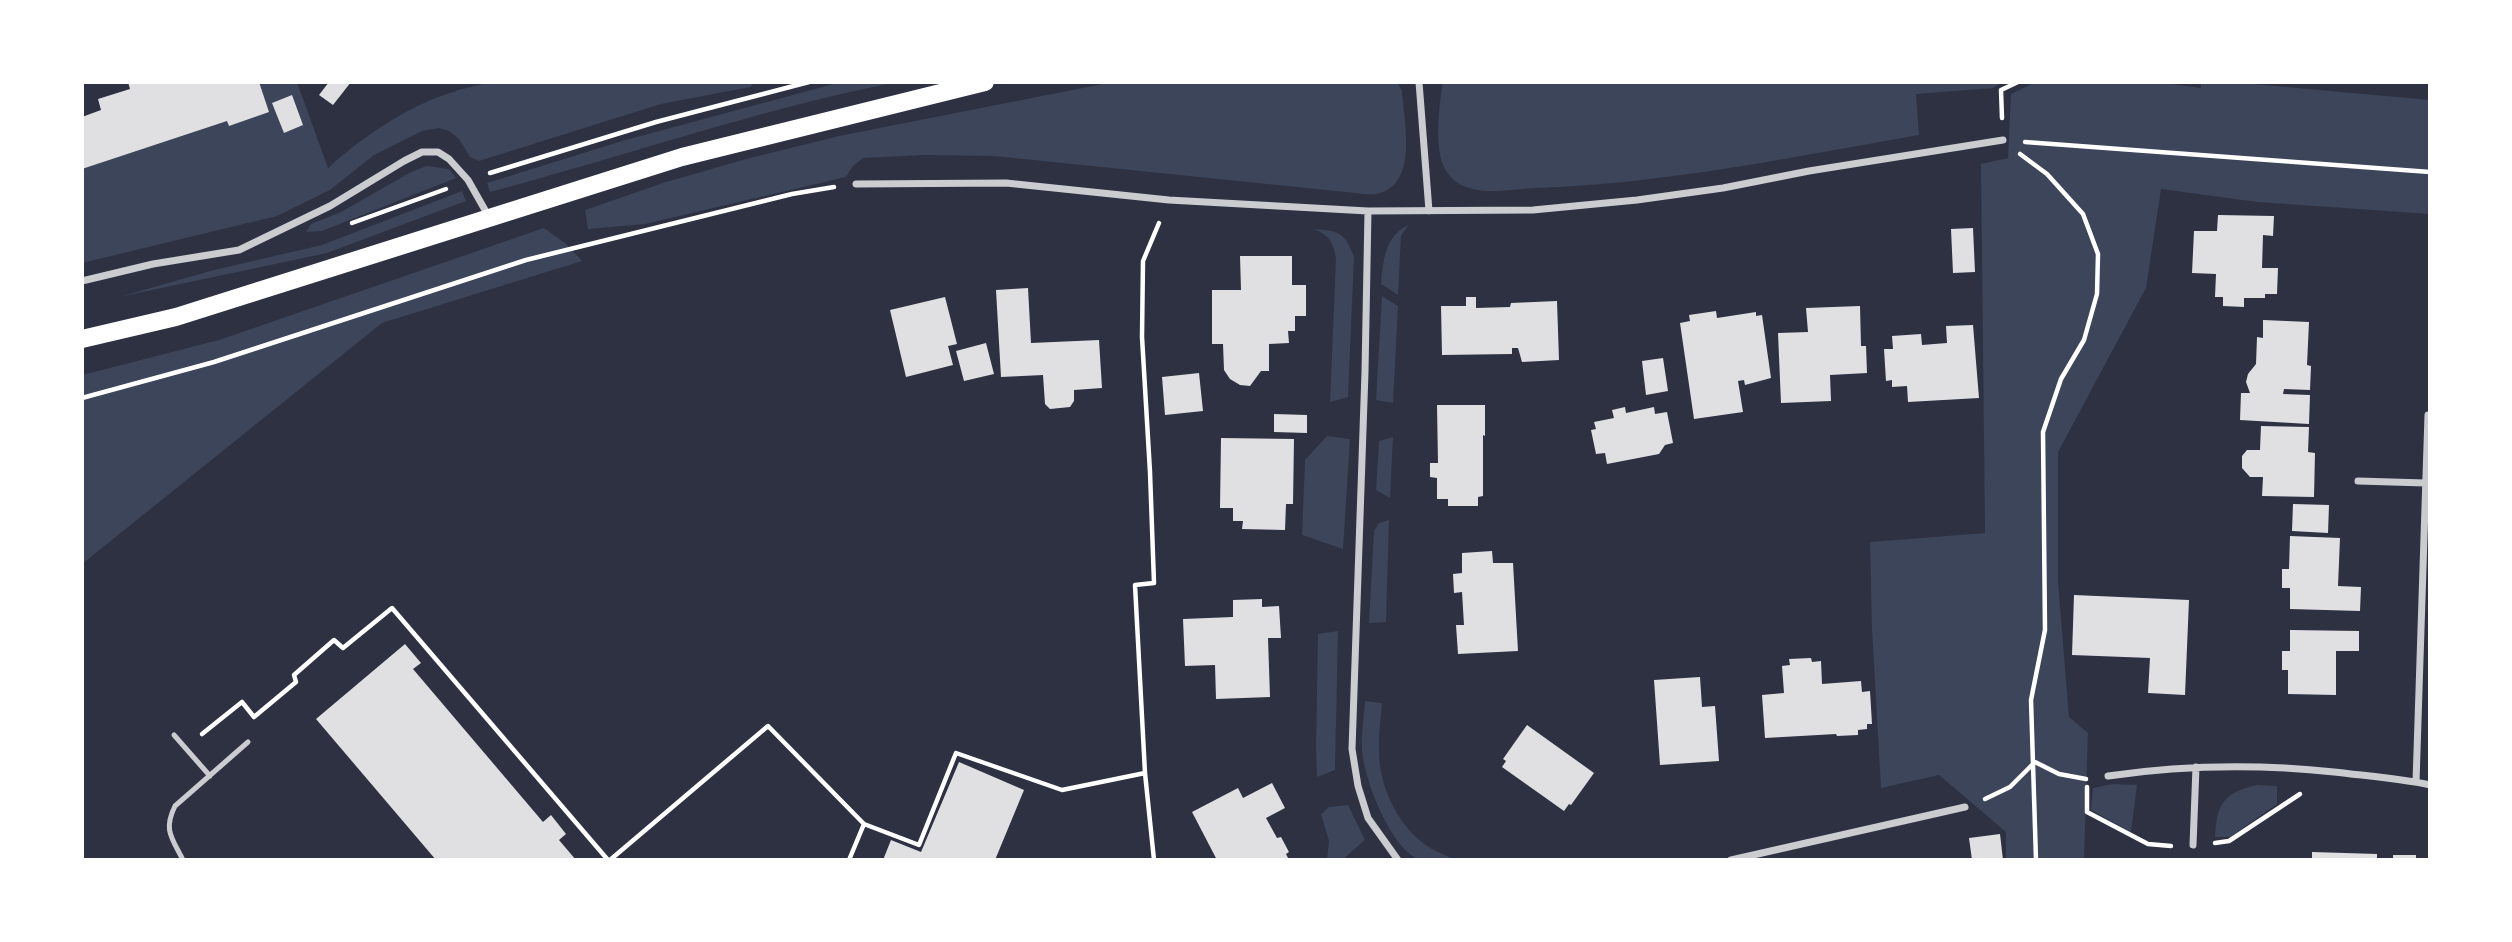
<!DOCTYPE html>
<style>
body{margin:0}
#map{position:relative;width:2512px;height:942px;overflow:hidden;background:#2d3142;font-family:"Source Sans 3",sans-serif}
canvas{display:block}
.frame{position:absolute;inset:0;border:84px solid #fff;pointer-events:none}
</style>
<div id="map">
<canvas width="2512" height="942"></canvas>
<div class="frame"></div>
</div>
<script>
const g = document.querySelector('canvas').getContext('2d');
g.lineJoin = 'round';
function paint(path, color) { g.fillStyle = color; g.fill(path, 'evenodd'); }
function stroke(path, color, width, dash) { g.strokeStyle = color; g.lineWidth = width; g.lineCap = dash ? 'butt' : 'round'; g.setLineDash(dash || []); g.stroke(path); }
paint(new Path2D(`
 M259 82H297L328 168C376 125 431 91 496 82H755L750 87 661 104 479 161 470 157 459 139 449 131 439 128 422 131 374 155 330 190 277 216 82 263V169L227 121 229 125ZM291 96 303 125 284 132 273 103Z
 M841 82H898C759 109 626 156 490 192L487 183 622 141Z
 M1113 82H1397L1402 91C1404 122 1419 185 1377 194 1370 195 1362 194 1355 193L994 156 925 155 863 158 852 167 846 177 645 224 588 229 585 210 663 183 746 159 839 136Z
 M1443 82H2003L1993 88 1916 94 1919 135C1792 157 1664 184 1535 188 1514 189 1486 195 1466 187 1461 186 1452 179 1449 175 1432 156 1439 106 1443 82Z
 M2036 82H2156L2201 88V82H2231L2430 100V214L2257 202 2161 189 2146 288 2058 452V582L2069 717 2088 733 2084 860H2006V832L1939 775 1881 788 1872 629 1870 542 1985 533 1981 164 2008 158 2011 94Z
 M427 166 449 169 456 178 322 231 306 232 311 224 341 212 411 172Z
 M462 191 466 201 327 253 119 297 214 270 322 245Z
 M1408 225 1401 236 1398 295 1381 284C1383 261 1385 236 1408 225Z
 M544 228 565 243 582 261 382 323 82 564V375L219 340Z
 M1314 229C1339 231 1345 232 1354 257L1348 397 1330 402 1336 258C1333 242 1329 235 1314 229Z
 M1382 296 1398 306 1393 403 1376 400Z
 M1327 436 1350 439 1343 549 1302 535 1305 460Z
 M1393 437 1390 498 1376 490 1379 441Z
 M1389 520 1386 622 1369 623 1374 531 1379 523Z
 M1338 631 1335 770 1317 777 1316 748 1318 634Z
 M1365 701 1382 703C1381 719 1378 736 1379 752 1379 787 1400 831 1432 849 1439 853 1448 856 1456 860 1446 860 1428 863 1418 859 1390 847 1364 779 1362 750 1361 734 1364 717 1365 701Z
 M2113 784 2137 785 2131 832 2091 810 2093 788Z
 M2256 785 2277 786V804L2230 837H2215C2217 804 2222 794 2256 785Z
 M1348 805 1365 840 1342 860H1327L1329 841 1321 814 1329 807Z`), '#3c4559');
paint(new Path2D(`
 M128 82H259L269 112 229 126 227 121 82 169V117L101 110 98 99 130 89Z
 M329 82H351L333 105 319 95Z
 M292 95 303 125 284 133 272 103Z
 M2218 215 2274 216 2273 236 2263 235 2262 268H2278L2277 294H2265V298H2244V307L2223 306V297H2215L2216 274 2192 273 2194 231H2217Z
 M1973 228 1975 272 1953 273 1951 229Z
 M1240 256H1292V285H1306V316H1295V331H1288L1289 343 1269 344V371H1261L1250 386 1240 385 1230 379 1224 370 1223 344H1212V290H1241Z
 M1028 288 1031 343 1099 340 1102 388 1074 390V401L1070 407 1050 409 1045 404 1043 375 1001 377 996 290Z
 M945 297 957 344 948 346 953 365 906 377 890 310Z
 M1466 297H1476V308L1510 307 1511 303 1557 301 1559 360 1522 362 1518 348H1512V354L1442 355 1441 306H1466Z
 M1860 306 1861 346H1866L1867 373 1830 375 1831 401 1781 403 1778 333 1808 332 1806 308Z
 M1716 311 1717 318 1756 312V316L1762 315 1771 378 1745 385 1744 380 1738 381 1743 412 1694 419 1680 323 1690 321 1689 315Z
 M2263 320 2309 322 2307 365 2311 366 2310 390 2284 389 2283 394 2310 395 2309 424 2240 420 2241 393H2250L2246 382 2248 374 2256 364 2257 337 2263 338Z
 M1973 325 1979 398 1908 402 1907 386 1892 387V380L1886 381 1884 349H1893L1892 336 1921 334 1922 345 1947 343 1946 326Z
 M986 343 994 374 964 381 956 351Z
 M1663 358 1668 391 1646 395 1642 361Z
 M1199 373 1203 411 1165 415 1162 377Z
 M1437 405H1485V436L1483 435V496L1478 497V506H1448V499H1437V478L1430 477V463H1438Z
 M1625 407 1626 413 1654 407 1655 414 1667 412 1673 443 1665 445 1659 454 1607 464 1605 453 1596 454 1591 430 1596 429 1594 422 1614 418 1612 410Z
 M1274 414 1307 415V433L1274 432Z
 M2261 426 2309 427 2308 452 2315 453 2314 497 2262 496 2263 477H2250L2242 468V456L2247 450H2260Z
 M1221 438 1294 439 1293 504H1286L1285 530 1242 529 1243 521H1233V508H1220Z
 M2293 504 2329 505 2328 533 2292 531Z
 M2290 536 2340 538 2338 586 2361 587 2360 611 2290 609V588H2282V569H2289Z
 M1492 551 1493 563H1513L1518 651 1458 654 1456 625H1464L1462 592 1454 593 1453 574 1462 573V553Z
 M2074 595 2189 600 2185 695 2148 693 2150 658 2072 655Z
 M1262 599V607L1279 606 1281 638H1268L1270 697 1216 699 1215 665 1185 666 1183 619 1233 617V600Z
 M2290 630 2359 631V651H2336V695L2288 694V670H2282V651H2290Z
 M405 644 421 663 413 669 543 822 551 815 566 834 559 840 576 860H436L316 719Z
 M1811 658 1812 662 1821 661 1822 684 1861 681 1862 692 1870 691 1872 724H1867V729L1858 730V735L1837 736 1836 734 1765 738 1762 695 1784 693 1782 666 1790 665 1789 659Z
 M1700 677 1702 707 1715 706 1719 761 1660 765 1654 680Z
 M1527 725 1594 773 1571 805 1569 804 1564 811 1502 767 1506 761 1503 759Z
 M959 762 1024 790 995 860H883L891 840 921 852Z
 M1272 783 1285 808 1266 818 1277 838 1281 837 1289 852 1286 854 1289 860H1217L1192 812 1238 788 1243 798Z
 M2000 834 2003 860H1972L1969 838Z
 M2312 852 2377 854V860H2312Z
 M2393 855H2416V860H2393Z`), '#e0e0e3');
stroke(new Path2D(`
 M2002 118 2001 90 2018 82
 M2025 142 2430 172
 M2020 154 2047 174 2083 214 2098 254 2097 294 2084 340 2061 379 2043 432 2045 630 2031 700 2036 860
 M490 173 656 122 809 82
 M352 223 446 189
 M82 398 214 362 526 260 792 194 834 187
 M202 734 242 702 254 717 296 682 294 675 334 640 343 648 392 608 608 860
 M2087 787V812L2148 844 2171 846
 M1985 799 2010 787 2035 762 2059 774 2086 779
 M864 824 919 845 956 753 1062 790 1145 773
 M2215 843 2229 841 2300 794
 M610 860 768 726 864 824 849 860
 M1154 860 1145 773 1135 585 1154 583 1150 472 1142 337 1143 261 1159 223`), '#fff', 4.5);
stroke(new Path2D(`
 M174 735 210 776
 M183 860C172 838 163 830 175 806L248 742`), '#caccd0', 5);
stroke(new Path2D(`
 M1419 82 1429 211
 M856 184 1006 183 1169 200 1368 211 1533 210 1637 200 1723 188 1809 171 2003 140
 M1368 211 1365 372 1352 749 1358 786 1368 818 1398 860
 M82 281 153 264 239 250 330 206 404 161 422 152H438L449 159 468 180 489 217
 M2358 481 2425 483
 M2108 776C2184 765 2258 764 2334 772 2366 776 2398 778 2430 785
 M2416 782 2428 415
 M2193 845 2196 767
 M1731 860 1965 807`), '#caccd0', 7);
stroke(new Path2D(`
 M82 339 176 317 682 157 985 82`), '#fff', 18);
</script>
